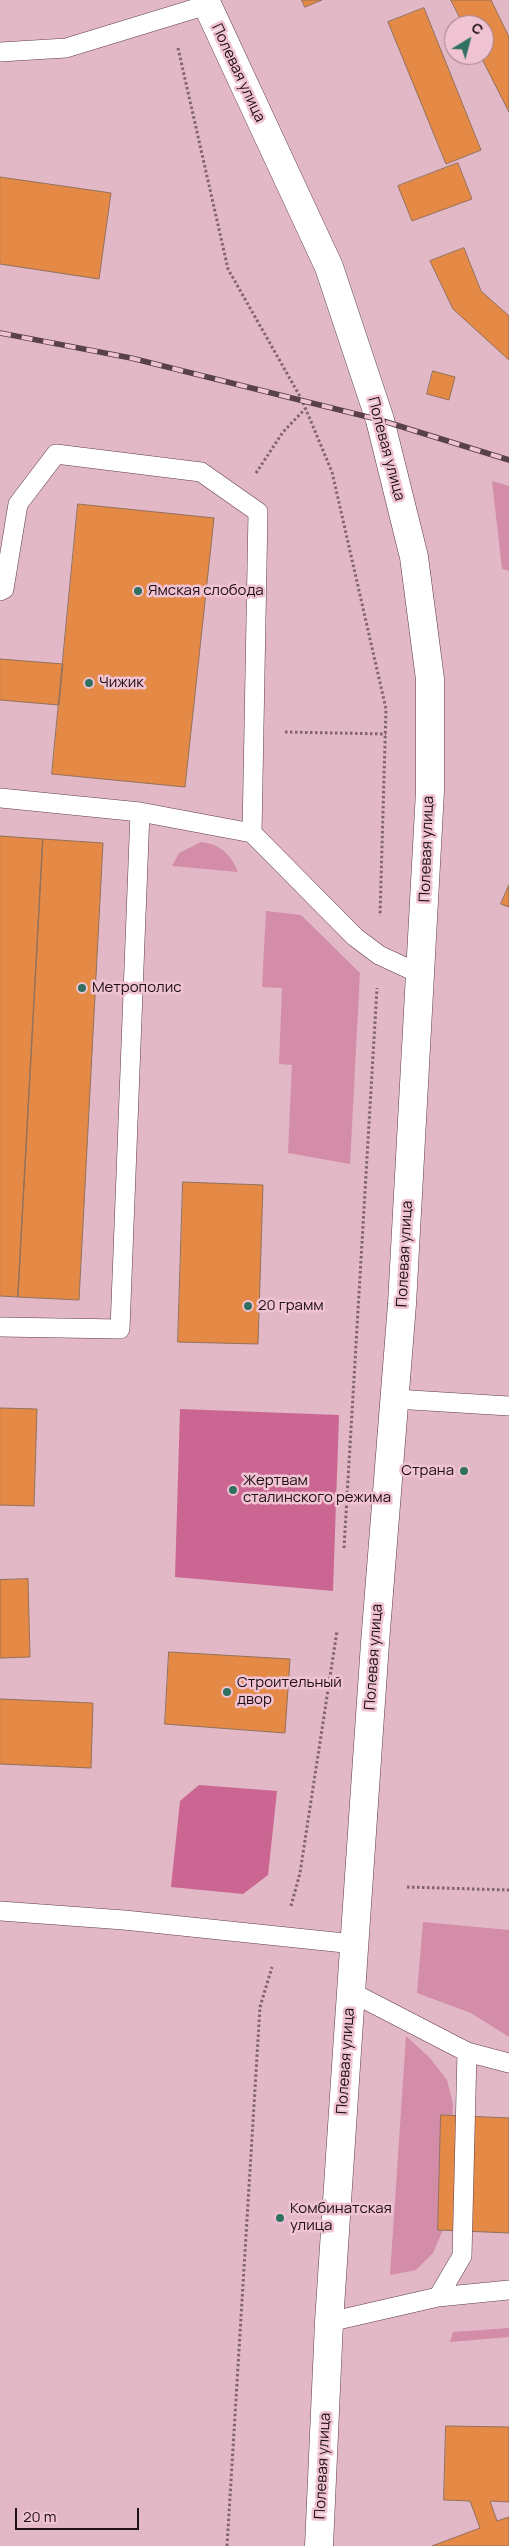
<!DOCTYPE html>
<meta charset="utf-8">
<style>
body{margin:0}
#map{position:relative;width:509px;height:2546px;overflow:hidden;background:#e2b7c6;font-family:Manrope,sans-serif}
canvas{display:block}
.north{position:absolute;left:444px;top:15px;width:50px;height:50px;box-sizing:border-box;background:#f0c3d3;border:1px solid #9c7b87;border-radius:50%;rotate:37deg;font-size:14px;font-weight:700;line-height:20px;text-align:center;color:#1e0f15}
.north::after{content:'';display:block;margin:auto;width:18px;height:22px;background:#2f7060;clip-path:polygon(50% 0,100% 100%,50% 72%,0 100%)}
.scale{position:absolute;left:15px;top:2508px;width:124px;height:22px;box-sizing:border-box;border:2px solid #1e0f15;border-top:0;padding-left:6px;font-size:15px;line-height:18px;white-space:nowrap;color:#1e0f15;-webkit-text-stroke:4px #f0c3d3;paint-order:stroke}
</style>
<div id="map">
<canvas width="509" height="2546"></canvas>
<div class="north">С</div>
<div class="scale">20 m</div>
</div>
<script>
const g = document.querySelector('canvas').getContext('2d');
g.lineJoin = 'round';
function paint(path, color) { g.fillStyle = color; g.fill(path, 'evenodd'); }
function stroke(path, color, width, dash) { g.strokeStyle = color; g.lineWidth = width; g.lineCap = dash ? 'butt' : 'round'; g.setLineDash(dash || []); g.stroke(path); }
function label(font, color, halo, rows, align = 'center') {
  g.font = font + ' Manrope,sans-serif'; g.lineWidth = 5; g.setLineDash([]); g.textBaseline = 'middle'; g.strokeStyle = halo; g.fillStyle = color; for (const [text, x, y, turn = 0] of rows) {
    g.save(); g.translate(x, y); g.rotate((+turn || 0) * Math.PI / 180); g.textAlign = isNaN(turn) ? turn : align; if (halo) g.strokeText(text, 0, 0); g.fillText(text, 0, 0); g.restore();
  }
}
paint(new Path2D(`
 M492 481 509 486V571L502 569Z
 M201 842C220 844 231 854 238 872L172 866 179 853Z
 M266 911 301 915 360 973 350 1164 288 1153 292 1065 279 1064 282 988 262 987Z
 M423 1922 509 1930V2037L471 2013 417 1993Z
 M406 2036 429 2057 447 2080 453 2104 448 2218 433 2253 416 2270 390 2275Z
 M509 2328V2337L450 2342 453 2332Z`), '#d38da8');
paint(new Path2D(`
 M180 1409 339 1415 333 1591 175 1577Z
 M199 1785 277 1791 268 1875 243 1894 171 1887 180 1801Z`), '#cb6591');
const building = new Path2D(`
 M302 0H322L305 7Z
 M451 0H491L509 37V112L480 55H484V25H464Z
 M424 8 481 150 446 164 388 22Z
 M458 163 472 199 412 221 398 186Z
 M0 177 111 193 99 279 0 264Z
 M464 248 481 291 509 316V360L453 309 430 261Z
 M433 371 455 377 449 400 427 394Z
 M78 504 214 518 185 787 52 774Z
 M0 659 63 664 59 705 0 700Z
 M0 836 43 839 18 1297 0 1296Z
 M43 839 103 843 79 1300 18 1297Z
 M509 885V907L501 904Z
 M183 1182 263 1185 258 1344 178 1342Z
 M0 1408 37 1409 34 1506 0 1505Z
 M28 1579 30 1657 0 1658V1580Z
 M169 1652 290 1659 285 1733 165 1724Z
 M0 1699 93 1703 91 1768 0 1764Z
 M441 2115 509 2118V2233L438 2230Z
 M446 2426 509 2427V2502L490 2501 497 2521 509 2517V2546H432L480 2528 470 2501 444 2500Z`);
paint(building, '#e48946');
stroke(building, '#93715b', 1);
const service = new Path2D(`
 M0 52 66 48 207 5
 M0 591 4 589 18 504 56 454 201 472 258 512 252 833 355 937 379 955 422 975
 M0 798 140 812 252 833
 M0 1327 120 1329 140 812
 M395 1399 509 1406
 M0 1911 124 1920 354 1944
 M467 2052 509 2063
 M438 2297 509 2290
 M329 2322 438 2297 462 2256 467 2052 351 1992`);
const tertiary = new Path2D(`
 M205 0 329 267 380 420 414 557 430 679V791L402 1304 375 1643 347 2051 329 2322 319 2546`);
stroke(service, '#603c4a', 20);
stroke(tertiary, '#603c4a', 29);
stroke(new Path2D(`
 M178 48 228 269 302 400 332 472 386 709 380 916
 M256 473 283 432 305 409
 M285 732 386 734
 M344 1548 377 988
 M407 1887 509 1890
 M291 1906 300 1873 337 1631
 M227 2546 260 2007 272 1967`), '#82646f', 3, [2.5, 2.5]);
stroke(service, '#fff', 19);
stroke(tertiary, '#fff', 28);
const rail = new Path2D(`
 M0 333 131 358 380 420 509 460`);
stroke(rail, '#584149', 5.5);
stroke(rail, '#f0c3d3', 4, [11]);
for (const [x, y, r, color] of [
 [138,591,5,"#2f7060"],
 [89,683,5,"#2f7060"],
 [82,988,5,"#2f7060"],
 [248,1306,5,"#2f7060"],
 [464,1471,5,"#2f7060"],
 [233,1490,5,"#2f7060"],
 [227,1692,5,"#2f7060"],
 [280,2218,5,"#2f7060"]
]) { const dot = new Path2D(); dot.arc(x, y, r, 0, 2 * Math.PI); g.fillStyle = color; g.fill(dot); stroke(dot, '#f0c3d3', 2); }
label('15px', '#1e0f15', '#f0c3d3', [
 ["Полевая улица",238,73,65],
 ["Полевая улица",386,449,75],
 ["Полевая улица",427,849,-88],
 ["Полевая улица",405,1254,-87],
 ["Полевая улица",374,1657,-86],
 ["Полевая улица",346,2061,-86],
 ["Полевая улица",323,2466,-87]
]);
label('15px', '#1e0f15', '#f0c3d3', [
 ["Ямская слобода",148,591],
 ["Чижик",99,683],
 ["Метрополис",92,988],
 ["20 грамм",258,1306],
 ["Страна",454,1471,"right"],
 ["Жертвам",243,1481],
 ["сталинского режима",243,1498],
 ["Строительный",237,1683],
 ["двор",237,1700],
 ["Комбинатская",290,2209],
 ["улица",290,2226]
], 'left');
</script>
